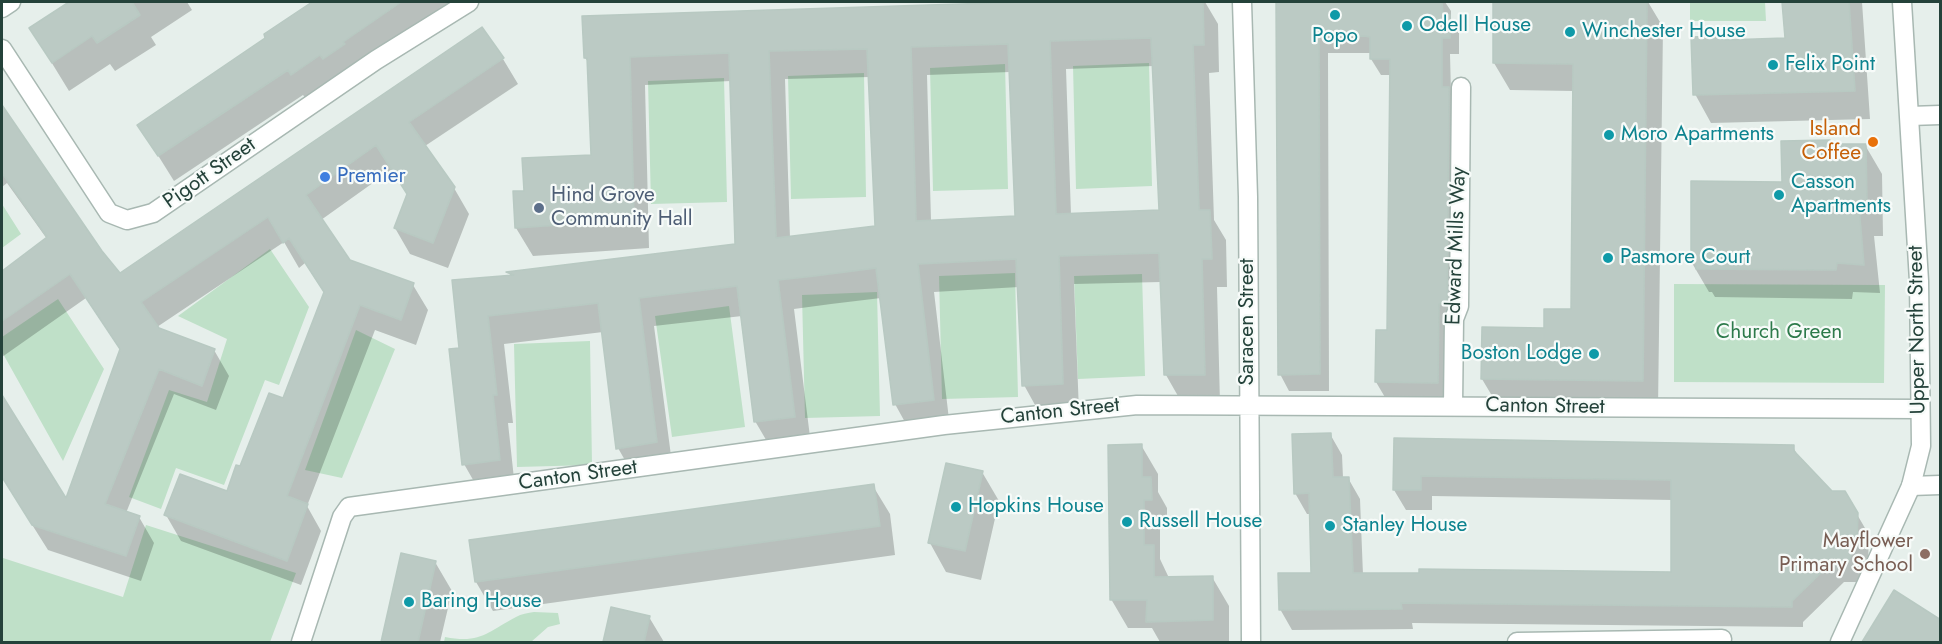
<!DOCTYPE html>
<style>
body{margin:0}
#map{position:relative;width:1942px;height:644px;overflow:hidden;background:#e6efeb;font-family:Jost,sans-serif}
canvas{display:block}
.frame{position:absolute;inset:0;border:3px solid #24423a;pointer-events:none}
</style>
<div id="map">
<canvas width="1942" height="644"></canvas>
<div class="frame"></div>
</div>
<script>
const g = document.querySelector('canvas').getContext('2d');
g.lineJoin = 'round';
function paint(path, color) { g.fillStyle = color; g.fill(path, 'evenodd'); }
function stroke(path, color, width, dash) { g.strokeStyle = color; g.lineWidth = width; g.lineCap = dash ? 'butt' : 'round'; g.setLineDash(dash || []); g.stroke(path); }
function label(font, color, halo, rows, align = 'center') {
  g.font = font + ' Jost,sans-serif'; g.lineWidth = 4.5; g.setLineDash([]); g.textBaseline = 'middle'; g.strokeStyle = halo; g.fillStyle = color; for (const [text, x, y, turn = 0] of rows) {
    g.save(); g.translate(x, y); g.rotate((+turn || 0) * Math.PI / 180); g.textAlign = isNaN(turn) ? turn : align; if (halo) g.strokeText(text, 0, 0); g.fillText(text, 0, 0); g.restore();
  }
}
paint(new Path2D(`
 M1690 2H1765L1766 21H1690Z
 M1149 63 1152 186 1076 189 1073 66Z
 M1005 64 1008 189 933 191 930 68Z
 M864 73 866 197 791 199 788 76Z
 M724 78 727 202 651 204 648 81Z
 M2 204 21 234 2 248Z
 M270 249 309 307 279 385 265 380 224 485 176 468 161 509 129 497 169 390 207 402 227 339 178 316Z
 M1015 273 1018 397 942 399 939 276Z
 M1142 274 1145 376 1078 379 1074 276Z
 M1674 284 1885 285 1884 383 1674 382Z
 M877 292 880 416 805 418 802 295Z
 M58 299 104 369 63 461 2 352V337Z
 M729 306 745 427 672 437 655 316Z
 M356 330 395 349 342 478 305 470Z
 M590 341 592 465 517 467 514 344Z
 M146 525 296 573 270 642H2L3 558 123 597Z
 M534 612 558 613 560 624 548 627 531 642H444L445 637C481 644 487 632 516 617 521 614 528 613 534 612Z`), '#bfe0c8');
paint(new Path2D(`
 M85 2H187L192 10 151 37 156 45 115 71 110 64 69 91 31 29 73 9Z
 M317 2H451L357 68 307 100 303 95 174 181 139 125 267 38Z
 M1050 2H1205L1218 24 1219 72 1209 73 1214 220 1226 240 1227 287H1217L1220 403H1182L1166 375 1161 282 1074 284 1079 412 1040 414 1024 385 1019 287 934 292 950 428 911 433 895 404 881 298 831 304 794 309 811 445 772 450 755 421 742 316 654 326 673 471 634 476 618 448 603 332 504 344 513 423H508L515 488 480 492 464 464 461 349 511 277 509 273 736 245 731 81 645 85 649 248 533 256 516 228 525 192 592 156 589 63 585 58 584 18ZM1154 66 1160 212 1071 215 1066 69ZM1010 72 1017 217 931 221 927 75ZM870 77 876 228 790 238 785 79Z
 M1278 2H1445L1451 11V20L1459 33V54H1450L1451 93 1458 105 1446 399H1386L1376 382 1389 331 1391 75H1381L1371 59V53H1328L1329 391H1289L1280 374Z
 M1495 2H1648L1663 27 1658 408 1498 406 1482 379 1572 311 1574 91 1510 90 1494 63Z
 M1783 2H1862L1870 119 1711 123 1695 94 1724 37 1727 41 1786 39Z
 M482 29 503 59 518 84 425 146 454 188 469 214 448 268 410 254 395 228 408 195 391 170 321 220 349 261 413 285 428 310 416 345 375 330 307 506 321 531 301 585 181 541 166 515 228 493 284 400 325 294 305 263 299 268 284 242 157 327 214 350 229 376 216 410 174 394 126 513 139 517 154 543 141 581 48 550 2 477V398L66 501 121 351 86 298 2 357V273L47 239 7 183 2 187V105L101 252 120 275Z
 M1829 141 1831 146 1865 145 1882 174 1883 236H1874L1880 293 1853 292 1852 299 1715 297 1712 292H1709L1692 263 1784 184Z
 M1330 434 1342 455 1343 478H1348L1360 499 1363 575 1672 573 1673 500 1432 496V510H1406L1394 490 1395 440 1793 447 1801 461 1831 492H1844L1869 535 1868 563 1859 582H1844L1803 622V627L1412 623 1413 629 1292 630 1280 609 1313 575 1311 514H1307L1295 493Z
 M1141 445 1158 474V492L1167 508V528H1160V559L1169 578 1212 577 1229 606V642H1160L1152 628H1128L1111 599Z
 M982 472 999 501 981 580 946 572 930 543Z
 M873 486 890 514 895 555 493 611 476 582 470 542Z
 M403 554 435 562 452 591 440 642H383Z
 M1894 592 1940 622V642H1864Z
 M612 609 649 617 664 642H605Z`), '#0003');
const building = new Path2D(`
 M69 2H132L140 15 97 43 92 36 52 63 29 28Z
 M312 2H401L343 42 345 44 323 59 320 55 291 75 288 70 158 156 137 125 265 38 264 34Z
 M1023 2H1203L1204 45H1193L1199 210H1210L1212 259H1202L1205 375H1164L1159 253 1059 256 1063 384 1022 386 1016 259 918 264 934 400 893 405 876 268 814 276 778 280 795 417 754 422 737 286 639 298 657 442 616 449 598 303 488 316 497 395H493L500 460 462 465 449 349 459 348 452 280 514 275 506 272 735 244 729 53 630 57 634 220 515 228 513 191H524L522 158 591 155 587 58H584L582 16ZM1151 38 1159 210 1056 214 1050 41ZM1008 44 1015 216 916 221 911 47ZM867 49 875 226 776 238 769 51Z
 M1276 2H1442L1443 15H1450V38H1442V87H1449L1447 304H1439L1438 383 1375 382 1376 330H1387L1390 59H1370V37L1365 36 1319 37 1320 374 1278 375Z
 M1493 2H1647L1643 381 1481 379 1482 327 1544 328V309H1571L1573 64 1493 63Z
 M1782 2H1849L1855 91 1693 95 1691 37 1725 36V40L1785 38Z
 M482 27 504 58 409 122 455 187 433 243 394 228 407 194 376 145 306 195 350 260 414 283 401 320 360 305 287 496 308 504 287 561 164 515 180 474 227 491 236 465 240 466 269 393 283 398 324 292 289 238 283 243 268 217 141 302 159 328 215 349 202 386 159 369 105 504 140 516 126 556 32 525 2 477V395L66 498 120 349 70 274 2 321V271L47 237 2 173V105L102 251 120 273Z
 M1830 140V144H1866L1867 207H1859L1864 265 1837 263 1836 270 1696 269V264L1691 263V181L1782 182 1781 141Z
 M1331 433 1333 477H1349L1353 573H1419V569L1671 572V480L1421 476V490H1393L1394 438 1794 445V451L1832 491H1845L1858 513 1857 541 1848 562H1832L1792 601V607L1401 603 1402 609 1279 610 1278 573H1311L1309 493 1294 494 1292 434Z
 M1142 444V477H1151L1152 500H1144V545H1154V577L1213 576V620L1146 622 1147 600H1110L1108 445Z
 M946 463 983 471 965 551 928 543Z
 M874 484 880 526 475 582 469 540Z
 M401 553 436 561 418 642H381Z
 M1894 590 1941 620V642H1862Z
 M611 607 650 616 644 642H603Z`);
paint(building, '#bbcac4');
stroke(building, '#b8c9c2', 1.5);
const minor = new Path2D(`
 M1242 2 1248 197 1251 642
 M2 8 11 2
 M2 49 109 213 127 220 153 213 376 60 469 2
 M1910 116 1940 115
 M1453 406 1454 319 1459 306 1461 87
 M1911 486 1940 485
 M301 642 342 517 349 507 944 425 1137 405 1920 409
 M1517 642 1722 639`);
const tertiary = new Path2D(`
 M1840 642 1911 486 1921 446 1919 281 1902 2`);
stroke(minor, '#a8b8b2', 21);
stroke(tertiary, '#a8b8b2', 21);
stroke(minor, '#fff', 18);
stroke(tertiary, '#fff', 18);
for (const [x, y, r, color] of [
 [1335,15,6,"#0f9aa8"],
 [1407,26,6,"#0f9aa8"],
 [1570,32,6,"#0f9aa8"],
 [1773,65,6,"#0f9aa8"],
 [1609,135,6,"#0f9aa8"],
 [1873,142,6,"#e8710a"],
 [325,177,6,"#3f7fe0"],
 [1779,195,6,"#0f9aa8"],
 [539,208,6,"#5c6f8a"],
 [1608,258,6,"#0f9aa8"],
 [1594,354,6,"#0f9aa8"],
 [956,507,6,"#0f9aa8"],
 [1127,522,6,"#0f9aa8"],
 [1330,526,6,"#0f9aa8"],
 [1925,554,6,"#8d6e63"],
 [409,602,6,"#0f9aa8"]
]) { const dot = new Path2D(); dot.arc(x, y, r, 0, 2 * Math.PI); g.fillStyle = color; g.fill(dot); stroke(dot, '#f7fbf9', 2); }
label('21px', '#0d838f', '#f7fbf9', [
 ["Odell House",1419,26],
 ["Winchester House",1582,32],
 ["Popo",1335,37,"center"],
 ["Felix Point",1785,65],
 ["Moro Apartments",1621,135],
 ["Casson",1791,183],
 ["Apartments",1791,207],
 ["Pasmore Court",1620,258],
 ["Boston Lodge",1582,354,"right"],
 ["Hopkins House",968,507],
 ["Russell House",1139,522],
 ["Stanley House",1342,526],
 ["Baring House",421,602]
], 'left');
label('21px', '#c56008', '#f7fbf9', [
 ["Island",1861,130],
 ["Coffee",1861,154]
], 'right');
label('21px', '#24423a', '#f7fbf9', [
 ["Pigott Street",210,174,-35],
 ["Edward Mills Way",1457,246,-88],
 ["Saracen Street",1248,322,-90],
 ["Upper North Street",1918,330,-91],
 ["Canton Street",1545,407,1],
 ["Canton Street",1060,412,-6],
 ["Canton Street",578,476,-8]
]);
label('21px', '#366cbe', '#f7fbf9', [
 ["Premier",337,177]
], 'left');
label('21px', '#4e5e75', '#f7fbf9', [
 ["Hind Grove",551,196],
 ["Community Hall",551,220]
], 'left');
label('21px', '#2d7a4b', '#f7fbf9', [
 ["Church Green",1779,333]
]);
label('21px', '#785e54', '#f7fbf9', [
 ["Mayflower",1913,542],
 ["Primary School",1913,566]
], 'right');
</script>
